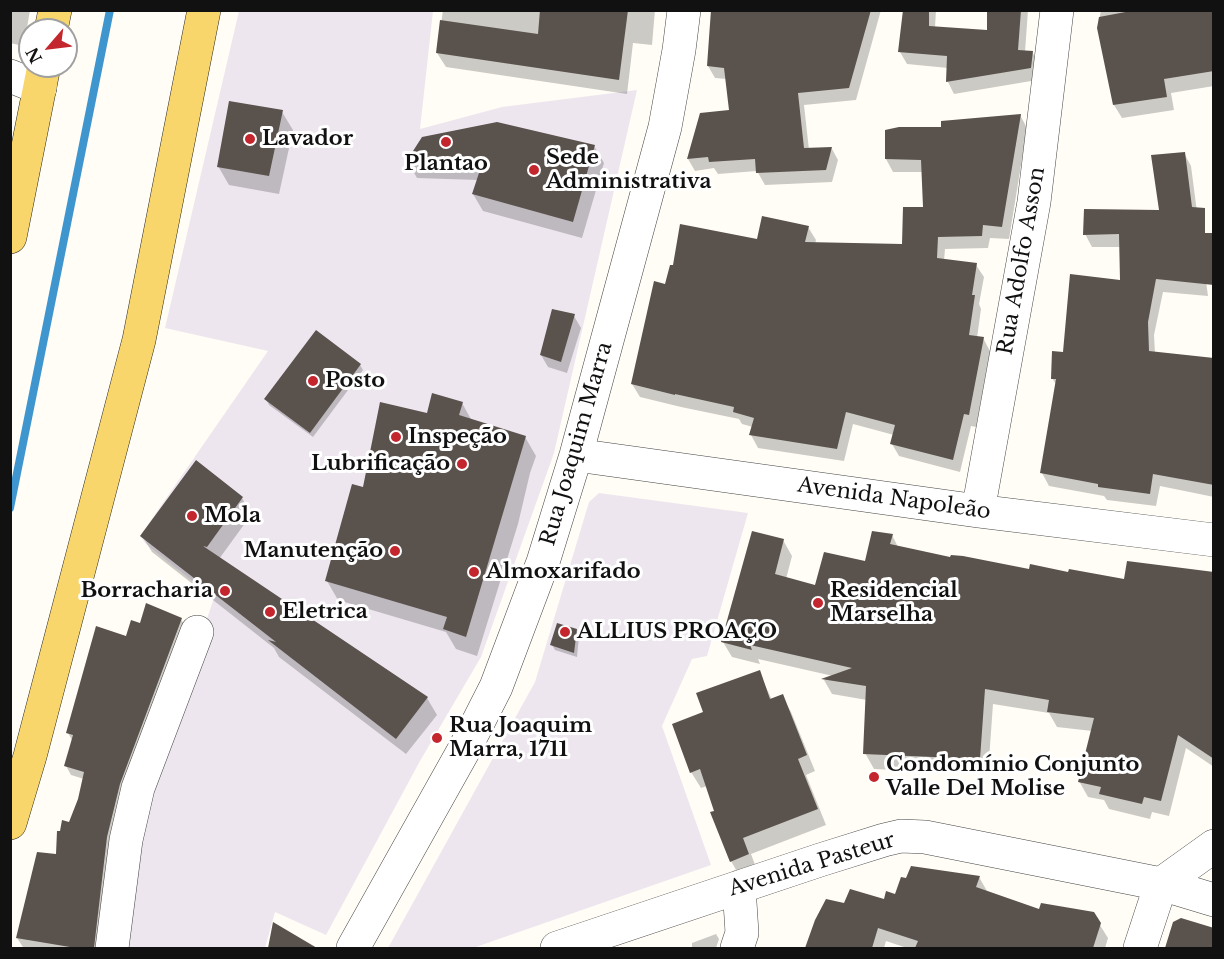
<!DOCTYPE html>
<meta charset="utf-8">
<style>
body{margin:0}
#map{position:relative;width:1224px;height:959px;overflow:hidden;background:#fffdf5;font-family:"Libre Baskerville",serif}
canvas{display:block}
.frame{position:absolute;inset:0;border:12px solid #111;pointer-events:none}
.north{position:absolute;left:18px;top:18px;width:60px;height:60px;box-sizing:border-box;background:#fff;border:2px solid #a0a0a0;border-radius:50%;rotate:242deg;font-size:16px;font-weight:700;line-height:24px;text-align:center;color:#111}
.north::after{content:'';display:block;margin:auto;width:21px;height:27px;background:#c4262e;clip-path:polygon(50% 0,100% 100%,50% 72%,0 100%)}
</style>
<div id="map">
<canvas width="1224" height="959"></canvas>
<div class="frame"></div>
<div class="north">N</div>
</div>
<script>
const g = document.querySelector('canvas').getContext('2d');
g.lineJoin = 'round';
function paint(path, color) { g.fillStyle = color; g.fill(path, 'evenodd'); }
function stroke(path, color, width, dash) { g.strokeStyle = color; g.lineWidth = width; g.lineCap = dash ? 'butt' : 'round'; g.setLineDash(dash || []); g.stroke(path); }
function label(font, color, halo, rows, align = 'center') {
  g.font = font + ' "Libre Baskerville",serif'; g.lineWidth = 6; g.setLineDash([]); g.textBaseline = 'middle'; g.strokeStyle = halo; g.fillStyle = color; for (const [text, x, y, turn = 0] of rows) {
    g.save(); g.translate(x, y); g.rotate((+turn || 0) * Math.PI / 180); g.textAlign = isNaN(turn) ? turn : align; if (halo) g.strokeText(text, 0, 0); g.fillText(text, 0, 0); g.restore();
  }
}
paint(new Path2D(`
 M239 11H433L420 129 502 107 637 90 554 453 481 657 420 761 326 935 275 912 265 948H118L152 781 214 598 146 544 140 536 268 351 165 328Z
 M599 493 748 513 707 656 692 659 662 726 711 865 473 948H388L535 682 589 502Z`), '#eee6ef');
paint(new Path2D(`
 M10 10H30L25 40 19 45 10 43Z
 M443 10H655L652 45 633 43 627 94 446 67 437 53Z
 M712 10H881L856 100 804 105 809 150 832 149 838 160 832 182 765 185 757 171 718 174 714 168 695 171 688 159 731 111 727 79 715 78 708 66Z
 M905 10H936L935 28 988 31 989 10H1028L1025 52H1032L1039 64 1037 80 954 94 948 82V68L907 64 900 52Z
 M1101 10H1214V86L1171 93 1174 110 1122 118 1114 105 1098 28Z
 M282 112 293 130 279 194 229 185 218 166Z
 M1020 115 1027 128 1009 239 990 238 988 248 945 249 944 261 976 265 984 277 979 304 981 309 977 338H983L990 351 976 427 971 426 960 472 899 456 892 444 894 435 853 424 844 461 758 448 751 435 753 427 742 424 739 419 681 407 640 397 632 384 666 285 758 241 808 227 816 240 815 244 904 246 925 209 923 172H893L886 159 887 131 943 129Z
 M594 146 604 163 582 238 483 211 473 194 478 180 417 178 408 162Z
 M1184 153 1191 166 1208 296 1163 292 1154 335 1155 353 1214 360V497L1160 486 1156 506 1107 500 1104 496 1049 486 1042 473 1057 386 1052 378 1064 353 1121 282 1120 247H1092L1085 234 1160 211Z
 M574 316 581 328 567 373 548 367 541 355Z
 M360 365 363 370 313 437 269 405 266 399Z
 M462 403 472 421 525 437 536 456 530 473 518 524 477 656 456 649 446 632 338 600 327 581 364 489 428 415Z
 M242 498 251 515 219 559 427 698 437 715 406 754 279 657 274 648 152 552 142 536Z
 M892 535 898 547 951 559 1030 571 1125 580 1214 573V767L1186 748 1169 816 1152 812 1150 819 1109 809 1104 800 1088 797 1079 781 1092 731 1057 727 1049 713 993 704 988 774 874 769 865 753 867 700 832 694 824 680 833 676 758 659 760 664 732 657 723 642 783 540 792 556 786 579 816 587 866 563Z
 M181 619 186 629 99 948 23 947 17 938 57 856 79 800 84 779 71 775 66 766 73 742 68 733 127 638 141 625Z
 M576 630 579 636 577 657 555 650 552 645Z
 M759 672 772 700 782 696 791 712 815 771 806 775 826 825 751 854 757 870 740 877 731 861 707 786 701 788 691 772 705 713Z
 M979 877 987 891 1040 911 1093 914 1108 938 1105 948H907L886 941 884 948H807L816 920 845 905 885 901 896 896Z
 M274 924 307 944 310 948H270Z
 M1214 929V948L1167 947Z
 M716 934 719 939 716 948H692V943Z`), '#0003');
stroke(new Path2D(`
 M10 508 110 10`), '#3f96cf', 8);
paint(new Path2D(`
 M540 10H628L619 80 436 53 440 20 538 34Z
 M711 10H871L849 88 798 93 804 148 832 147 826 170 756 173 755 159 709 162 708 157 687 159 700 113 729 110 724 68 707 66Z
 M903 10H929V26L987 30V10H1021L1018 50 1033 51 1031 68 946 82 947 56 898 52Z
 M1136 10H1214V71L1164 79 1167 97 1113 105 1097 28 1099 17Z
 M229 101 283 110 269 176 217 167Z
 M1021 114 1002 227 983 225 982 236 938 237 937 258 977 263 972 295H975L969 335 984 337 969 415 964 414 953 460 890 444 895 425 846 412 837 449 749 435 754 418 733 412 734 407 675 394V395L631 384 654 281 665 284 670 265H673L680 224 757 239 762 216 809 226 805 242 902 244 903 207H923L921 160 885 159V130L899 127H941V121Z
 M497 122 595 145 573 222 472 194 482 164 406 162 422 137Z
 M1185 152 1192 207 1205 208V233H1214V285L1156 279 1148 322 1149 351 1214 358V485L1153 474 1150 494 1098 487V484L1040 473 1056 379H1051L1052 351 1063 352 1070 274 1120 280 1119 234 1083 235 1084 209 1159 210 1151 155Z
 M552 309 575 314 561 362 540 355Z
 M316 330 361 364 310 433 264 399Z
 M432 393 463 402 459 415 526 436 466 637 443 629 447 617 325 581 352 484 363 487 380 402 427 413Z
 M196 460 243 497 207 547 203 546 428 697 396 739 268 640 276 642 140 536Z
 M752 531 784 539 775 574 815 585 824 552 865 561 872 531 893 534 890 544 950 557 951 555 963 556 1029 569 1030 564 1068 572 1069 569 1124 579 1127 561 1214 572V759L1178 735 1161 801 1144 797 1142 804 1099 794 1101 787 1078 782 1094 718 1047 712 1049 700 985 689 980 759 863 754 866 686 821 679 852 668 750 645 752 650 721 642Z
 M146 603 182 618 120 784 107 837 94 948H76L16 938 37 852 56 854 57 831H60L62 820 69 822 78 799 84 772 64 766 73 735 66 733 96 626 126 636 131 620 140 623Z
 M557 623 577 629 574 653 550 645Z
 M760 670 770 699 783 694 807 755 798 759 818 809 743 838 749 854 730 862 710 812 714 811 700 769 690 773 672 724 703 712 696 693Z
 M911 866 980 876 976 887 1039 909 1041 903 1094 912 1101 923 1093 948H915L918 941 878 928 872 948H805L815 920 826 899 844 903 850 889 884 899 886 891 895 894 901 877 906 878Z
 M1181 918 1214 928V948H1165L1173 922Z
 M273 922 317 948H268Z`), '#5a524d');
const minor = new Path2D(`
 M10 76 40 88
 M576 455 978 511 1214 540
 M978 511 1034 202 1057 10
 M112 948 126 840 138 788 197 632
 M353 948 465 748 496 687 543 562 576 455 665 127 679 50 684 10
 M557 948 820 860 884 840 901 836 925 837 1161 884 1214 900
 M737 948 742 933 739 887
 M1140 948 1161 884 1214 846`);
const major = new Path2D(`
 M51 30 55 10
 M10 237 44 66
 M10 823 30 756 139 340 204 10`);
stroke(minor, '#444', 34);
stroke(major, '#222', 34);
stroke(minor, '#fff', 33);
stroke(major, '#f9d66b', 33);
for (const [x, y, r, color] of [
 [250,139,6,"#c4262e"],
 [446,142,6,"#c4262e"],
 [534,170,6,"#c4262e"],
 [313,381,6,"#c4262e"],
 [396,437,6,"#c4262e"],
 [462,464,6,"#c4262e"],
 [192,516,6,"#c4262e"],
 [395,551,6,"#c4262e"],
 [474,572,6,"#c4262e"],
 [225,591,6,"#c4262e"],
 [818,603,6,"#c4262e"],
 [270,612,6,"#c4262e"],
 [565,632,6,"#c4262e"],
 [437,738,6,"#c4262e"],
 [874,777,6,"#c4262e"]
]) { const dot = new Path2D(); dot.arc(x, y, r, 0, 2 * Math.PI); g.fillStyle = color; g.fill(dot); stroke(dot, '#fff', 2); }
label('bold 21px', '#111', '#fff', [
 ["Lavador",262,139],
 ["Sede",546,158],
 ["Administrativa",546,182],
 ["Plantao",446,164,"center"],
 ["Posto",325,381],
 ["Inspeção",408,437],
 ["Lubrificação",450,464,"right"],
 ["Mola",204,516],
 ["Manutenção",383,551,"right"],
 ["Almoxarifado",486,572],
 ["Borracharia",213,591,"right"],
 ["Residencial",830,591],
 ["Marselha",830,615],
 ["Eletrica",282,612],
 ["ALLIUS PROAÇO",577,632],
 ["Rua Joaquim",449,726],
 ["Marra, 1711",449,750],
 ["Condomínio Conjunto",886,765],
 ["Valle Del Molise",886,789]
], 'left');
label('21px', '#111', '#fff', [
 ["Rua Adolfo Asson",1022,261,-80],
 ["Rua Joaquim Marra",577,444,-74],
 ["Avenida Napoleão",894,499,8],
 ["Avenida Pasteur",812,865,-17]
]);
</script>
